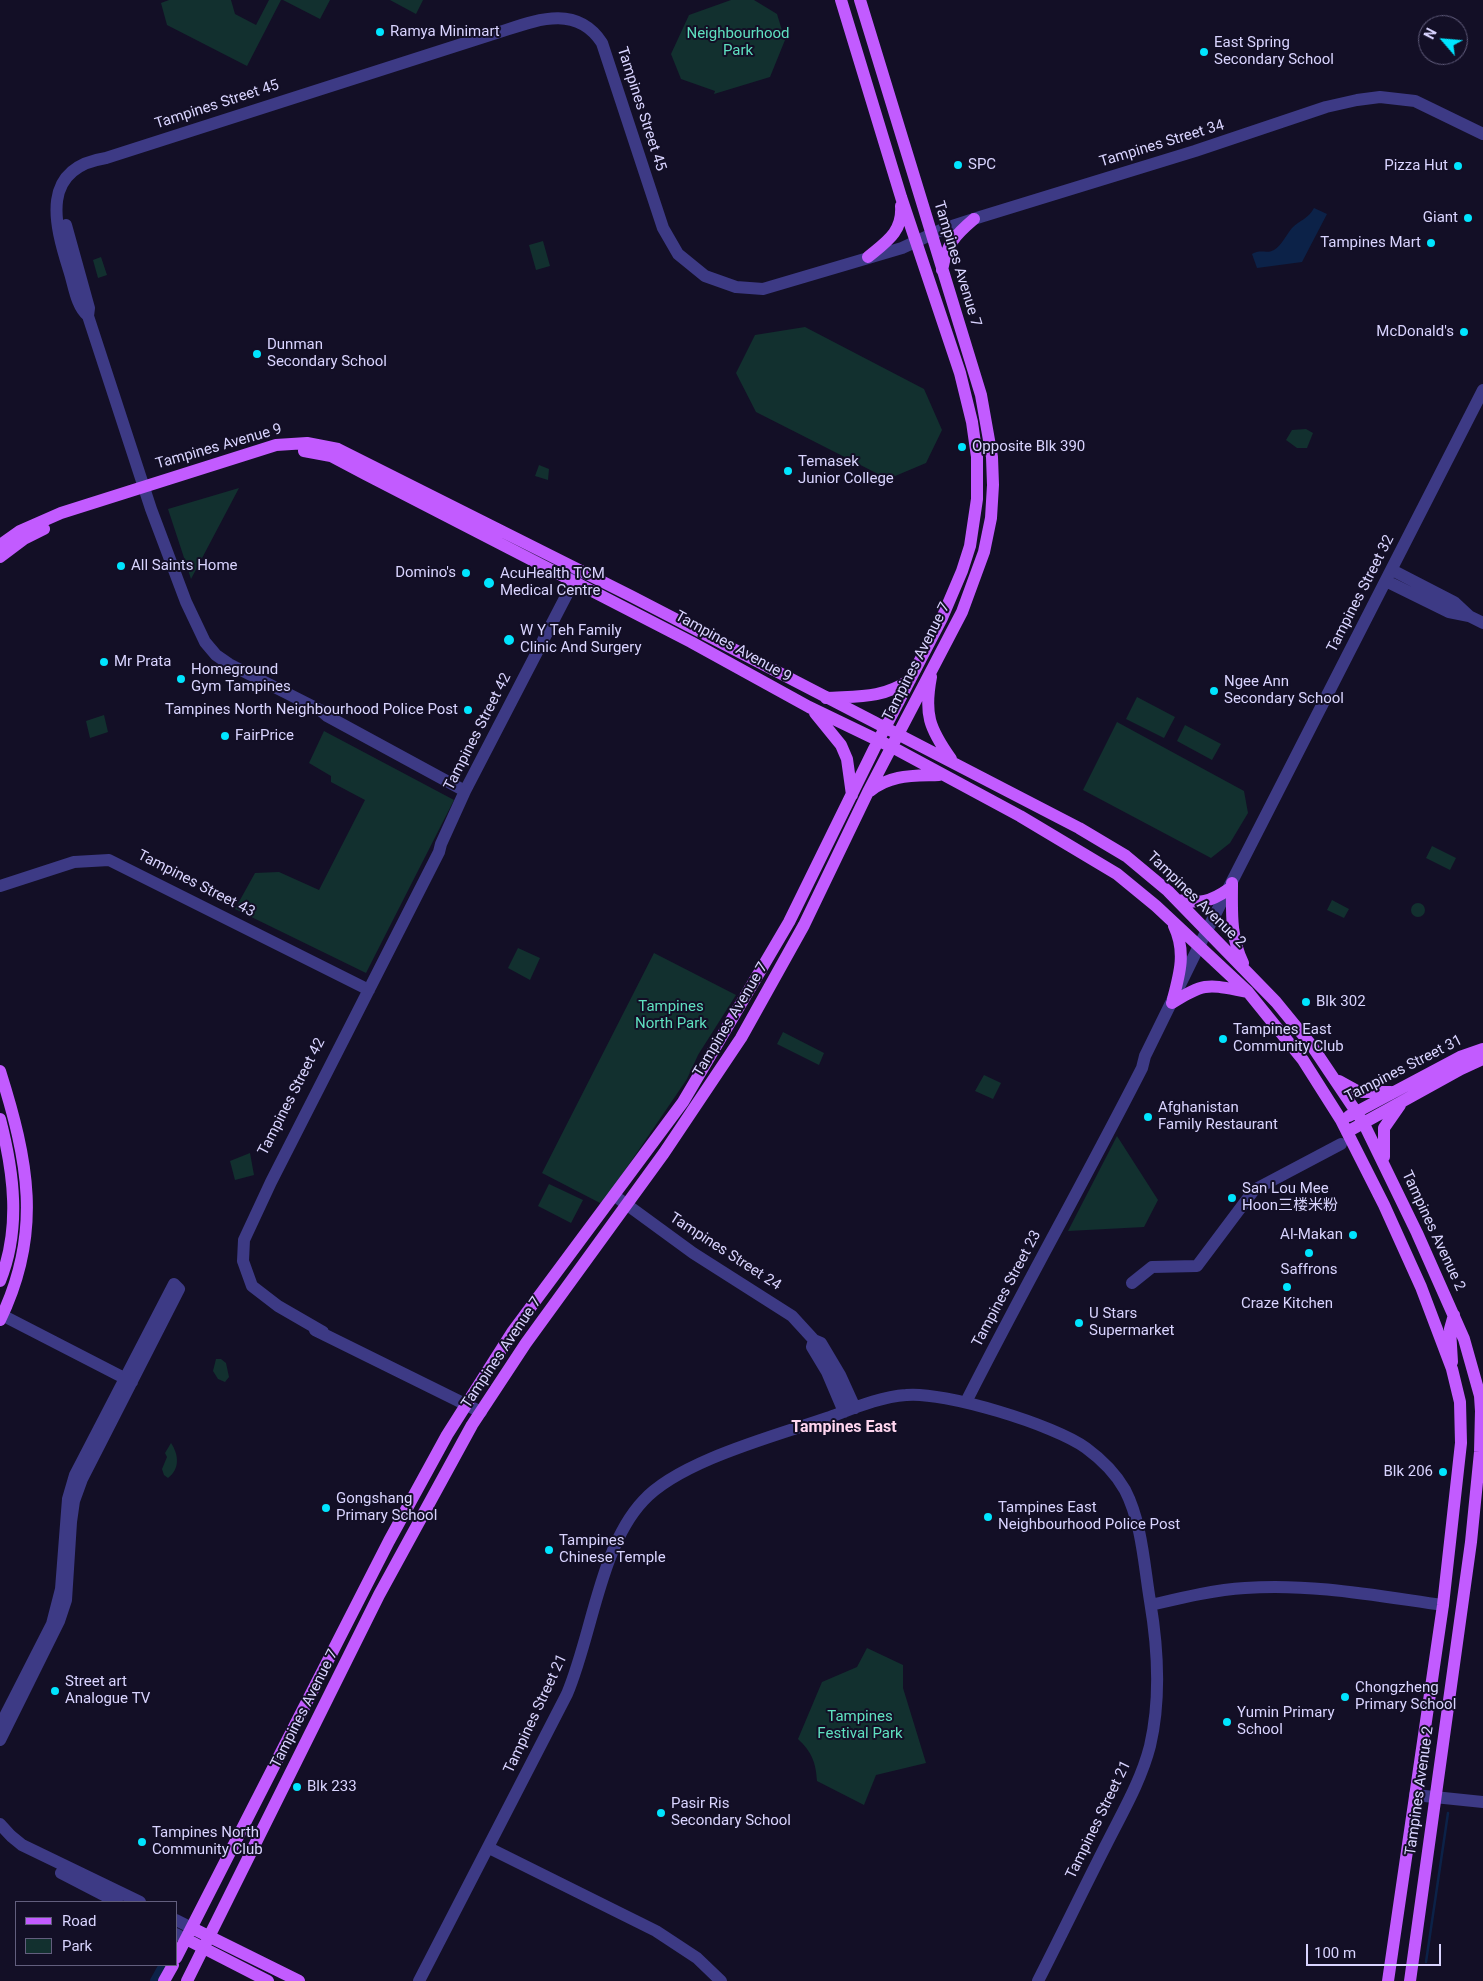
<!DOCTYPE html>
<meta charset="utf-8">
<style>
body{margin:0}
#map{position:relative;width:1483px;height:1981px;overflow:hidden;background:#130f26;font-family:Roboto,sans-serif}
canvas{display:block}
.legend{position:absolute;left:15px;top:1901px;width:162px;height:65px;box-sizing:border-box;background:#130f26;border:1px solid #625e7d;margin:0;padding:6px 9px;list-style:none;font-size:15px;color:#d9d4ff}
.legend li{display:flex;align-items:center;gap:10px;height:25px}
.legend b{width:25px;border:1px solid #625e7d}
.north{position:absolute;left:1418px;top:15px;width:50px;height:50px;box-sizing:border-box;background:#130f26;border:1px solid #625e7d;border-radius:50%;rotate:297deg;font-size:14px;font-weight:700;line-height:20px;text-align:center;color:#d9d4ff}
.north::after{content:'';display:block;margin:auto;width:18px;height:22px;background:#00e5ff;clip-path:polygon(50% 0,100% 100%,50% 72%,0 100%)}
.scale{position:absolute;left:1306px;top:1944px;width:135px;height:22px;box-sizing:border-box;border:2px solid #d9d4ff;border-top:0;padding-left:6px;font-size:15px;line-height:18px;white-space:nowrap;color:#d9d4ff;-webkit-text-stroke:4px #130f26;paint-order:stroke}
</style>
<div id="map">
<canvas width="1483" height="1981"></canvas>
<ul class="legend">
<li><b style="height:6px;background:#c25bff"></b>Road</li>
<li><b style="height:14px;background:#12302f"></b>Park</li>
</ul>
<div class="north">N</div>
<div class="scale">100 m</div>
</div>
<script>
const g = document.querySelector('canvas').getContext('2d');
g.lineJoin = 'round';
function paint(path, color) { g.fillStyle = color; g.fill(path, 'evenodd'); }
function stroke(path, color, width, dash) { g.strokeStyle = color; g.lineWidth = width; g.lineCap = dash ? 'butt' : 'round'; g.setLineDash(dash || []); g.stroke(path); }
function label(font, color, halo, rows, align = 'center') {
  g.font = font + ' Roboto,"Noto Sans SC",sans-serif'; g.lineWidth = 4; g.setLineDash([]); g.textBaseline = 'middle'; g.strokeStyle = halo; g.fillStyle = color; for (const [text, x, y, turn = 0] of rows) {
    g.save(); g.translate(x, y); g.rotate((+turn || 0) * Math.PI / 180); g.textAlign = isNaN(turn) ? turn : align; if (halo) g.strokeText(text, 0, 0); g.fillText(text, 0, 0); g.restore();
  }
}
paint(new Path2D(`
 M169 0H231L235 14 256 25 269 0H281L247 66 167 25 161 3Z
 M283 0H330L320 19Z
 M390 0H423L416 14Z
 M731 0H754L777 14 785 40 770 77 714 94 715 91 681 79 671 54 689 15Z
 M543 241 550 266 536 270 529 245Z
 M101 257 107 275 98 278 93 260Z
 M805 327 924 389 942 430 926 463 888 479 756 412 736 373 755 335Z
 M1306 429 1313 433 1307 448H1297L1286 440 1292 430Z
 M539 465 549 469 548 480 535 476Z
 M239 488 191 579 168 509Z
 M1137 697 1175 717 1164 738 1126 719Z
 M104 715 108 732 90 738 86 721Z
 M1117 722 1244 791 1248 813 1230 843 1211 858 1083 790Z
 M1185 725 1221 744 1212 760 1177 741Z
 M324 731 454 800 366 973 235 909 255 873 279 872 319 890 365 800 331 782V776L309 763Z
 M1432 846 1456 858 1450 870 1426 858Z
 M1332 900 1349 909 1344 918 1327 910Z
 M1411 910a7 7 0 1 1 14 0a7 7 0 1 1-14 0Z
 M518 948 540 958 530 980 508 968Z
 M654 953 736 995 698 1055 687 1079 602 1204 542 1173Z
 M783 1032 824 1053 819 1065 777 1044Z
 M984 1075 1001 1083 993 1099 975 1091Z
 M1117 1136 1158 1200 1144 1227 1068 1231Z
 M250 1153 254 1175 235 1180 230 1161Z
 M549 1184 583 1200 571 1223 538 1206Z
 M216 1359H221L226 1363 229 1377 225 1382 218 1379 213 1371Z
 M171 1443C179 1455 180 1469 168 1478L164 1475 162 1469 167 1457 165 1453Z
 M867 1648 903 1665V1688L926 1763 876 1775 864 1805 817 1781C816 1763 812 1752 798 1739L822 1682 857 1667Z`), '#12302f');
paint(new Path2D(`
 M1314 208 1327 214 1302 262 1257 268 1252 254C1260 249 1267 254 1274 250 1282 245 1286 235 1292 228 1300 220 1308 219 1314 208Z`), '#0c2248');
stroke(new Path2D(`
 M1426 1962 1448 1813`), '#0c2248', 2.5);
stroke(new Path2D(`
 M155 1981 164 1965`), '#0c2248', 10);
stroke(new Path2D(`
 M66 225 89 308 88 316 151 509 186 602 205 642 216 655 229 664 320 710 327 716 465 791
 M88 316C76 306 74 285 69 270 54 223 40 168 106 158L490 35C528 24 574 0 602 43L663 228 678 254 705 276 736 287 763 289 902 248 943 229 980 217 1195 151 1326 107 1357 100 1380 97 1415 101 1483 134
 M1392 570 1454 602 1469 616 1483 623
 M1386 581 1449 612 1469 616
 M0 886 74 862 109 860 369 990
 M615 1196 693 1253 792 1316 814 1340 821 1343 840 1375 855 1408
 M1132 1283 1152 1267 1197 1266 1254 1190 1341 1144
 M0 1314 132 1382
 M315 1330 481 1412
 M323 1332 278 1306 252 1286 243 1261 244 1240 271 1182 439 852 441 844 465 791 578 573
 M814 1340 812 1347 827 1372 844 1412
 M966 1402C1023 1289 1085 1180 1142 1068L1145 1056 1199 946 1483 390
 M1151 1605C1181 1598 1213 1590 1245 1588 1311 1583 1378 1596 1443 1605
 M0 1726 52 1624 61 1589 68 1499 75 1475 174 1284 179 1289 82 1479 74 1501 71 1522 66 1600 59 1621 0 1740
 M1415 1795 1483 1802
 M0 1824 11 1836 22 1845 140 1902
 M489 1848 656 1931 697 1958 721 1981
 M61 1873 117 1902
 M176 1920 192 1928
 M176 1934 186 1939
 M419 1981 567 1694C592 1635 600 1547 643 1501 679 1461 775 1436 827 1418 852 1409 879 1397 906 1395 944 1391 1055 1425 1086 1448 1101 1459 1116 1474 1125 1490 1142 1523 1144 1565 1150 1601 1158 1648 1161 1699 1150 1746 1141 1781 1122 1813 1106 1845 1083 1890 1061 1936 1038 1981`), '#3d3a85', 12);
stroke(new Path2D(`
 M868 257C886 242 903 232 901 206
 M942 270C947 244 954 236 974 219
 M304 451 331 456 365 474 691 642 809 707 892 747 1020 816 1117 874 1156 906 1248 992 1303 1060 1341 1120 1384 1205 1421 1287 1452 1369 1460 1402 1461 1443 1443 1605 1388 1981
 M0 545 20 531 61 513 276 445 307 443 338 449 631 596 1079 828 1126 856 1168 891 1276 1002 1312 1046 1363 1122 1417 1233 1464 1339 1480 1396 1481 1411 1480 1452 1471 1542 1410 1981
 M0 557 24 539 44 529
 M931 677C924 714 929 728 951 759
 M826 698C859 696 881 699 910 680
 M815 713 841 745 847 759 852 795
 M870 791C891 774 913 776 939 775
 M1232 883C1232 912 1230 936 1243 963
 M1177 900C1201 903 1209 903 1229 889
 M1173 999C1180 973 1186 951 1174 926
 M1172 1003C1206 981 1209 985 1248 992
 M0 1071C28 1160 43 1232 0 1320
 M1339 1081 1359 1092H1391
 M1349 1116 1460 1057 1483 1049
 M0 1119C14 1173 21 1229 0 1281
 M1347 1132 1461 1069 1483 1059
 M1384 1157V1128L1400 1105
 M1452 1362 1450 1329 1454 1315
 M192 1928 299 1981
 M186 1939 268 1981
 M176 1958 389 1541 447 1435 513 1331 683 1102 719 1041 789 922 874 749 942 618 962 571 970 546 977 499V457L972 422 960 373 901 197 841 0
 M164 1981 173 1965
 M187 1981 379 1595 472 1425 526 1343 664 1153 741 1038 804 925 868 792 962 612 984 552 991 518 993 485 992 457 981 395 860 0`), '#c25bff', 12);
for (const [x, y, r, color] of [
 [380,32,5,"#00e5ff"],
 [1204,52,5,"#00e5ff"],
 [958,165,5,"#00e5ff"],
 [1458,166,5,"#00e5ff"],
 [1468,218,5,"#00e5ff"],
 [1431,243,5,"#00e5ff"],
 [1464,332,5,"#00e5ff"],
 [257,354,5,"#00e5ff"],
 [962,447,5,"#00e5ff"],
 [788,471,5,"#00e5ff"],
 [121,566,5,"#00e5ff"],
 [466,573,5,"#00e5ff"],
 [489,583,6,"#00e5ff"],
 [509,640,6,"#00e5ff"],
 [104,662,5,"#00e5ff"],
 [181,679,5,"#00e5ff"],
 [1214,691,5,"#00e5ff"],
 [468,710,5,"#00e5ff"],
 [225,736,5,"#00e5ff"],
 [1306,1002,5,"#00e5ff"],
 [1223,1039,5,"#00e5ff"],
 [1148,1117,5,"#00e5ff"],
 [1232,1198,5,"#00e5ff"],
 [1353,1235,5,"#00e5ff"],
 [1309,1253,5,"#00e5ff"],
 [1287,1287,5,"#00e5ff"],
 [1079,1323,5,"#00e5ff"],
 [1443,1472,5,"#00e5ff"],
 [326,1508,5,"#00e5ff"],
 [988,1517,5,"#00e5ff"],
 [549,1550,5,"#00e5ff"],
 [55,1691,5,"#00e5ff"],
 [1345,1697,5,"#00e5ff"],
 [1227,1722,5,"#00e5ff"],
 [297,1787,5,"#00e5ff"],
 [661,1813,5,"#00e5ff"],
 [142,1842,5,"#00e5ff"]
]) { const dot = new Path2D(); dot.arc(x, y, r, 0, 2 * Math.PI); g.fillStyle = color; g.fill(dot); stroke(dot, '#130f26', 2); }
label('15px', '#d9d4ff', '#130f26', [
 ["Ramya Minimart",390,32],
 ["East Spring",1214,43],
 ["Secondary School",1214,60],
 ["SPC",968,165],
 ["Pizza Hut",1448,166,"right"],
 ["Giant",1458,218,"right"],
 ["Tampines Mart",1421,243,"right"],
 ["McDonald's",1454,332,"right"],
 ["Dunman",267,345],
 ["Secondary School",267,362],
 ["Opposite Blk 390",972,447],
 ["Temasek",798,462],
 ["Junior College",798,479],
 ["All Saints Home",131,566],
 ["Domino's",456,573,"right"],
 ["AcuHealth TCM",500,574],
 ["Medical Centre",500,591],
 ["W Y Teh Family",520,631],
 ["Clinic And Surgery",520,648],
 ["Mr Prata",114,662],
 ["Homeground",191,670],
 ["Gym Tampines",191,687],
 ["Ngee Ann",1224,682],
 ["Secondary School",1224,699],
 ["Tampines North Neighbourhood Police Post",458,710,"right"],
 ["FairPrice",235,736],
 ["Blk 302",1316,1002],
 ["Tampines East",1233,1030],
 ["Community Club",1233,1047],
 ["Afghanistan",1158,1108],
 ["Family Restaurant",1158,1125],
 ["San Lou Mee",1242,1189],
 ["Hoon三楼米粉",1242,1206],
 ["Al-Makan",1343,1235,"right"],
 ["Saffrons",1309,1270,"center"],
 ["Craze Kitchen",1287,1304,"center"],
 ["U Stars",1089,1314],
 ["Supermarket",1089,1331],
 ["Blk 206",1433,1472,"right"],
 ["Gongshang",336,1499],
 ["Primary School",336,1516],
 ["Tampines East",998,1508],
 ["Neighbourhood Police Post",998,1525],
 ["Tampines",559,1541],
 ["Chinese Temple",559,1558],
 ["Street art",65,1682],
 ["Analogue TV",65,1699],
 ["Chongzheng",1355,1688],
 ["Primary School",1355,1705],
 ["Yumin Primary",1237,1713],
 ["School",1237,1730],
 ["Blk 233",307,1787],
 ["Pasir Ris",671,1804],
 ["Secondary School",671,1821],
 ["Tampines North",152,1833],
 ["Community Club",152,1850]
], 'left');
label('15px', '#5fe0c0', '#130f26', [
 ["Neighbourhood",738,34],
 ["Park",738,51],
 ["Tampines",671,1007],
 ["North Park",671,1024],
 ["Tampines",860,1717],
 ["Festival Park",860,1734]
]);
label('15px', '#d9d4ff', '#130f26', [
 ["Tampines Street 45",217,105,-18],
 ["Tampines Street 45",641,109,72],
 ["Tampines Street 34",1162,144,-17],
 ["Tampines Avenue 7",957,264,73],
 ["Tampines Avenue 9",219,447,-16],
 ["Tampines Street 32",1361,594,-63],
 ["Tampines Avenue 9",733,647,29],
 ["Tampines Avenue 7",917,662,-63],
 ["Tampines Street 42",478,732,-63],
 ["Tampines Street 43",196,884,27],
 ["Tampines Avenue 2",1196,900,44],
 ["Tampines Avenue 7",731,1020,-59],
 ["Tampines Street 31",1404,1069,-27],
 ["Tampines Street 42",292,1097,-63],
 ["Tampines Avenue 2",1433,1231,65],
 ["Tampines Street 24",725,1252,33],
 ["Tampines Street 23",1007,1289,-62],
 ["Tampines Avenue 7",502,1353,-56],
 ["Tampines Avenue 7",305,1709,-63],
 ["Tampines Street 21",536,1714,-65],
 ["Tampines Avenue 2",1420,1791,-82],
 ["Tampines Street 21",1099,1820,-64]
]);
label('bold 16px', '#ffd6f0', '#130f26', [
 ["Tampines East",844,1428]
]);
</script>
